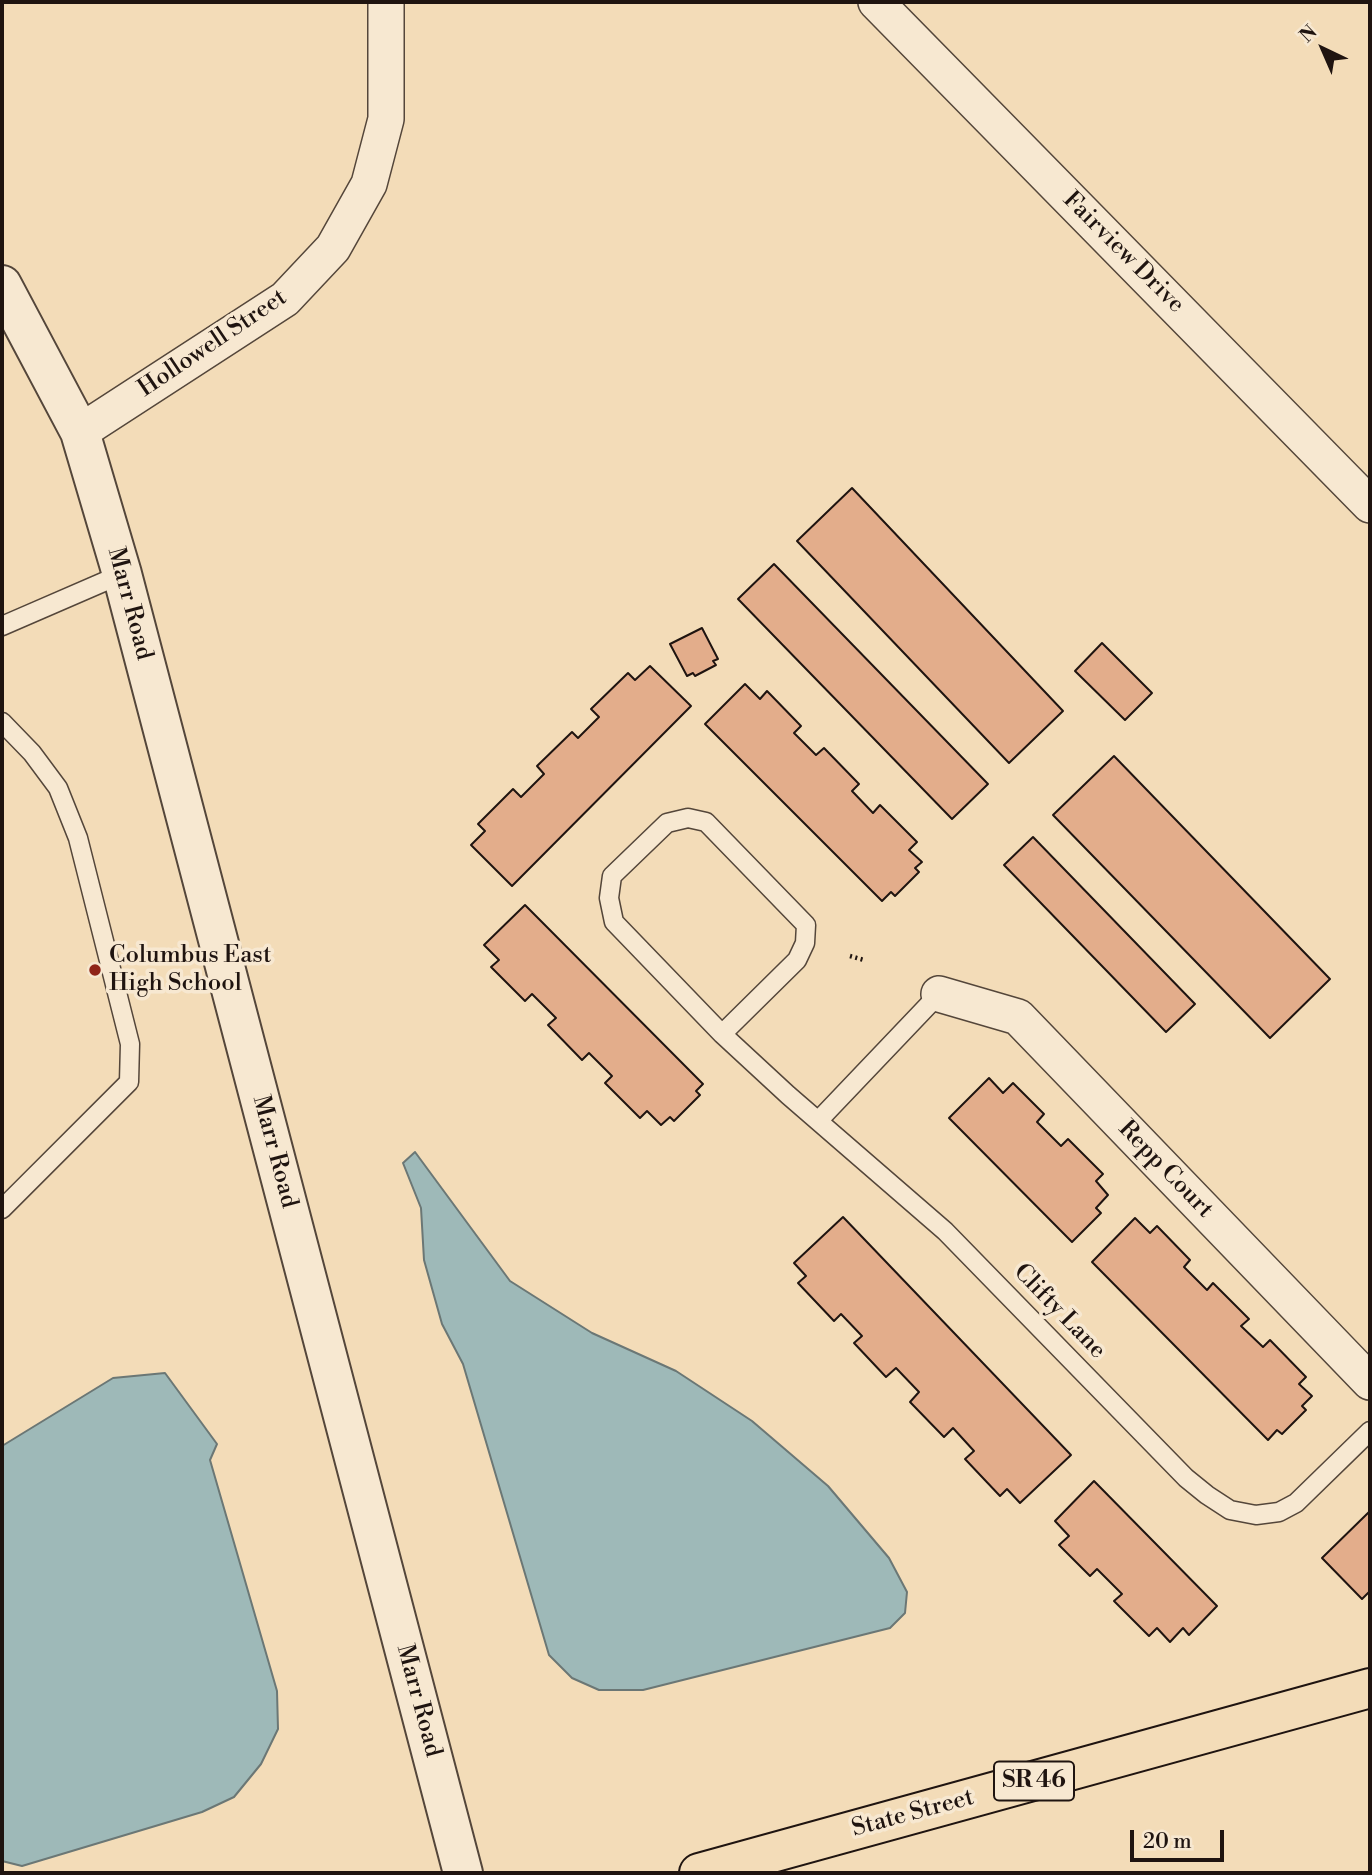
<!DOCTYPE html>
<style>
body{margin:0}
#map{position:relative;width:1372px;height:1875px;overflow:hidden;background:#f3dcb8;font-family:"Libre Bodoni",serif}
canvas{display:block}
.frame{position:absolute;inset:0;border:4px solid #1f1410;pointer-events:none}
.north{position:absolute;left:1288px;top:14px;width:70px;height:70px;-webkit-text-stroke:5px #f7e8d1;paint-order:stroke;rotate:316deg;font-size:19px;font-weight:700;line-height:28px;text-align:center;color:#1f1410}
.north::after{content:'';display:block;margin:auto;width:24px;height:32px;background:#1f1410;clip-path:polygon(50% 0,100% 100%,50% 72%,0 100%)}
.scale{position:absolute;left:1130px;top:1830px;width:94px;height:32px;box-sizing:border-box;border:4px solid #1f1410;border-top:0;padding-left:9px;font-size:21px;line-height:24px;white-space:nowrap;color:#1f1410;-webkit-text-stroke:5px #f7e8d1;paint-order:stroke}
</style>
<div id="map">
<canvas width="1372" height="1875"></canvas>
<div class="frame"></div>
<div class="north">N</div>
<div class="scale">20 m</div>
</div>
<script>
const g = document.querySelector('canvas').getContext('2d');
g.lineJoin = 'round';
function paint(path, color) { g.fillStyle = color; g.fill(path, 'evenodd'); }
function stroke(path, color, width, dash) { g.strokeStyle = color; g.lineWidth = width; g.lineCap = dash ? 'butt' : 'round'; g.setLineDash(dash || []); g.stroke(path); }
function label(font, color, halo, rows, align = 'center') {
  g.font = font + ' "Libre Bodoni",serif'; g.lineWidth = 7; g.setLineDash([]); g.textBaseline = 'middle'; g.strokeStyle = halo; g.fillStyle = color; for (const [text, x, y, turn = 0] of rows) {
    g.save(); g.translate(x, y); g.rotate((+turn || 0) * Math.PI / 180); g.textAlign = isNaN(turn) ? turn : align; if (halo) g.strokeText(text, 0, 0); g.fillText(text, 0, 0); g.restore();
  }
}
const water = new Path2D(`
 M415 1152 510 1281 592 1333 676 1371 752 1421 828 1486 889 1558 907 1592 905 1613 890 1628 643 1690H599L572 1678 549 1655 463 1364 442 1324 424 1260 421 1208 403 1163Z
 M165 1373 217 1444 210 1460 277 1691 278 1729 261 1764 234 1797 202 1812 22 1866 2 1861V1446L113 1378Z`);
paint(water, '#9eb9b8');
stroke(water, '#6b7775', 2);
const building = new Path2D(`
 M852 488 1063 711 1009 763 797 541Z
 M774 564 988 784 952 819 738 599Z
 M702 628 718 659 713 661 716 665 695 676 693 673 687 676 670 644Z
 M1102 643 1152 693 1125 720 1075 671Z
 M650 666 691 706 512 886 471 845 485 831 478 824 513 789 521 797 544 774 537 766 572 732 578 738 599 717 591 709 628 673 635 680Z
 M745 684 760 699 767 691 801 726 794 733 816 755 824 748 859 784 852 791 873 813 880 805 917 842 909 850 922 862 915 868 919 872 895 896 891 892 882 901 705 724Z
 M1114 756 1330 979 1270 1038 1053 815Z
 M1033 837 1195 1004 1166 1032 1004 865Z
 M525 905 703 1084 696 1091 700 1095 674 1121 670 1117 661 1125 647 1111 640 1118 605 1083 612 1076 589 1053 582 1060 548 1025 556 1018 532 994 525 1001 491 967 499 960 484 945Z
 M989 1078 1003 1093 1013 1083 1044 1114 1037 1122 1061 1146 1068 1139 1103 1174 1096 1181 1108 1195 1096 1208 1101 1213 1072 1242 949 1118Z
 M843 1217 1071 1455 1020 1503 1007 1489 1000 1496 965 1459 974 1451 953 1428 944 1437 910 1402 919 1392 896 1368 886 1377 854 1343 862 1336 841 1314 834 1321 798 1283 806 1276 794 1263Z
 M1135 1218 1150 1233 1157 1226 1190 1260 1184 1267 1207 1290 1213 1283 1249 1319 1241 1326 1263 1347 1270 1340 1306 1377 1299 1384 1312 1396 1302 1406 1306 1410 1282 1434 1277 1430 1268 1440 1092 1262Z
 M1094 1481 1217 1606 1189 1635 1183 1628 1170 1642 1157 1628 1149 1636 1114 1601 1122 1594 1097 1569 1090 1576 1059 1545 1069 1536 1055 1521Z
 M1370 1511V1591L1362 1599 1322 1558Z`);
paint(building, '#e3ad8b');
stroke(building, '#1f1410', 2);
const service = new Path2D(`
 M2 626 122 574
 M2 722 32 753 58 788 78 838 130 1044 129 1082 2 1209
 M722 1034 797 960 805 943 806 925 706 822 688 818 667 823 612 876 609 898 614 922 722 1034 788 1095 945 1231 1186 1478 1207 1495 1230 1510 1256 1515 1279 1512 1296 1503 1370 1431
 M818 1121 939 994`);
const minor = new Path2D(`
 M876 2 1370 505
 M80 432 285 299 333 248 369 184 386 119V2
 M939 994 1018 1017 1370 1382`);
const tertiary = new Path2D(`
 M2 285 80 432 122 574 463 1873`);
const trunk = new Path2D(`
 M699 1873 1370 1688`);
stroke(service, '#54463a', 21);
stroke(minor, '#54463a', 38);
stroke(tertiary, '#54463a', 42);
stroke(trunk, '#1f1410', 42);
stroke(new Path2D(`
 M850 956 864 960`), '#1f1410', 4.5, [2, 3.5]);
stroke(service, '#f7e8d1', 18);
stroke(minor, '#f7e8d1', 35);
stroke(tertiary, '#f7e8d1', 38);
stroke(trunk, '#f3dcb8', 38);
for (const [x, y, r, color] of [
 [95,970,7,"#8f2418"]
]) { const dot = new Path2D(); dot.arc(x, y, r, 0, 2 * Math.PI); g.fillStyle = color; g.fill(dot); stroke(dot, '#f7e8d1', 2.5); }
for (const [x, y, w] of [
 [1034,1781,80]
]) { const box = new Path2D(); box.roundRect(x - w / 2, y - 19.5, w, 39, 5); g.fillStyle = '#f7e8d1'; g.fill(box); stroke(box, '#1f1410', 2); }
label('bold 23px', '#1f1410', null, [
 ["SR 46",1034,1781]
]);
label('24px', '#1f1410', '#f7e8d1', [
 ["Fairview Drive",1123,253,45],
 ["Hollowell Street",213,344,-34],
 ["Marr Road",129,604,75],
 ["Marr Road",274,1152,75],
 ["Repp Court",1165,1170,46],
 ["Clifty Lane",1059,1312,46],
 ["Marr Road",418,1701,75],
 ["State Street",913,1814,-15]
]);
label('24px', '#1f1410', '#f7e8d1', [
 ["Columbus East",109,956],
 ["High School",109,984]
], 'left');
</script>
